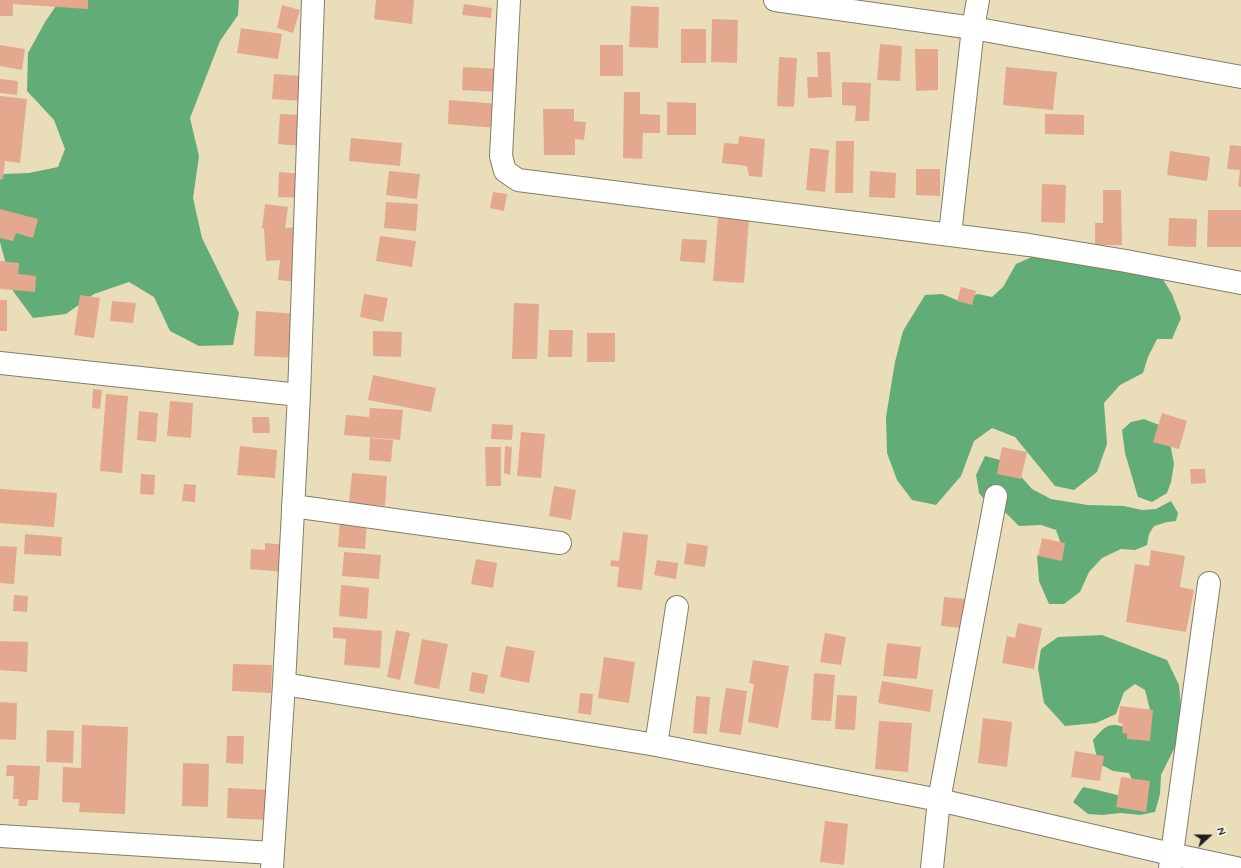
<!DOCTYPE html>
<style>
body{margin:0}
#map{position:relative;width:1241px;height:868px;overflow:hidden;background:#e9deb9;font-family:Mynerve,sans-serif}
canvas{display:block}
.north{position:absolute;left:1189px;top:816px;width:40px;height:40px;-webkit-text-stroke:3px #fdfcf7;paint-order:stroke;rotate:69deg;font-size:11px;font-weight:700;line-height:16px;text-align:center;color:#1c1c1c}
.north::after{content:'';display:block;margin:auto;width:14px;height:18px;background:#1c1c1c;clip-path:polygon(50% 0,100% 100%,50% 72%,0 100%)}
</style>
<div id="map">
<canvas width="1241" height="868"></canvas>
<div class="north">N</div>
</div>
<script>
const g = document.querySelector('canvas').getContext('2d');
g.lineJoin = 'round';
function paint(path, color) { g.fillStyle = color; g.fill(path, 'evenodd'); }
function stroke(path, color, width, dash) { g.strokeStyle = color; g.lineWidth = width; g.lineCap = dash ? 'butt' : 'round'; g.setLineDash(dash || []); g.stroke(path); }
paint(new Path2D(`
 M60 0H239L238 15 220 41 190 118 199 156 193 198 202 238 239 313 233 345 199 346 170 331 154 297 129 282 94 294 66 314 33 318 13 291 0 242V180L4 174 29 173 58 167 65 149 54 120 27 91 28 53 45 22Z
 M1054 247 1151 260 1172 294 1181 318 1172 339H1157L1148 357 1143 373 1120 385 1104 403 1107 444 1097 472 1074 490 1055 486 1015 437 992 428 974 441 961 476 936 505 912 500 897 480 887 453 886 417 895 362 903 331 925 295 942 294 959 301 978 294 992 297 1003 287 1016 264Z
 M1144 419 1159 425 1170 443 1174 464 1171 482 1167 493 1152 502 1138 497 1125 453 1122 430 1131 422Z
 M985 456 1004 461 1016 471 1032 489 1051 499 1088 505 1124 506 1142 510 1156 509 1171 501 1178 513 1176 521 1167 522 1154 526 1149 534 1147 545 1135 550 1121 549 1102 558 1089 572 1080 592 1064 604H1049L1039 581 1037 556 1050 549 1061 544 1056 530 1041 525 1019 526 1006 513 985 500 979 493 976 475Z
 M1102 635 1167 660 1179 685 1182 720 1175 747 1161 775 1160 794 1155 812 1140 815 1121 813 1102 815 1088 814 1073 802 1083 787C1099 790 1115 795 1131 798L1136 788 1129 773 1113 771 1098 763 1093 740C1108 722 1111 722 1133 730L1150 710 1145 690 1135 684 1124 692 1116 714 1096 723 1065 726 1044 703 1038 668 1041 649 1058 637Z`), '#62ad77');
paint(new Path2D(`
 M0 0H88V9L13 4V16H0Z
 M376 0H414L412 24 374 19Z
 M464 4 492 8 491 18 462 15Z
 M282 5 300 10 293 33 277 28Z
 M631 6 659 7 658 48 629 47Z
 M712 19 738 20 737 63 711 62Z
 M241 28 282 34 278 59 237 53Z
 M681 29H706V63H681Z
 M880 44 902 46 900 81 877 80Z
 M0 45 25 49 22 70 0 66Z
 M600 45H623V76H600Z
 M915 49H938V90L916 91Z
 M817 52H830L832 97 808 98 807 77H818Z
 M779 57 797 58 794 107 777 106Z
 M463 67 499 69 498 92 462 90Z
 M1006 67 1057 72 1053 110 1003 105Z
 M274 74 304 76 303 101 272 99Z
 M0 79 18 81 17 95 0 93Z
 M842 82 871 83 869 121H855L856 106 842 105Z
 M624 92H640V114L660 115V133H643L642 159 623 158Z
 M0 96 27 99 20 163 5 161 3 179H0Z
 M449 100 499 104 497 128 448 124Z
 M667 102 696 103V135H667Z
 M543 109H574V121L586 122 584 140 575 139V155H544Z
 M280 114 303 115 300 146 278 144Z
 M1045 114 1084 115V135L1045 134Z
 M739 136 765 139 762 177 749 176 747 166 722 163 724 143 738 144Z
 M351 138 402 143 400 166 349 161Z
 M836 141H854L853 193H835Z
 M1230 145 1241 146V187L1238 186 1240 170 1227 169Z
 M810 148 829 150 825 192 806 190Z
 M1170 151 1210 157 1207 181 1167 175Z
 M916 169H940V196L916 195Z
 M389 171 420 174 417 199 386 195Z
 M870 171 896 173 895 198 869 197Z
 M279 172 305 174 303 198 278 197Z
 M1042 184 1066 185 1065 223 1041 222Z
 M1103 190H1121L1122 245H1095V223H1103Z
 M493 192 507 194 504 211 490 208Z
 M386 202 418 204 416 231 384 228Z
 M265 204 288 207 285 228 299 227V282L278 280 280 260 266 261 264 229 262 228Z
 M0 209 38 219 33 238 16 233 13 241 0 238Z
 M1208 210H1241V247H1207Z
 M718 216 749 219 744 283 713 281Z
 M1169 218 1197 219 1196 247 1168 246Z
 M380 236 416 241 412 267 376 261Z
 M682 239 707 240 705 263 680 261Z
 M0 261 19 263 18 274 36 276 35 292 0 289Z
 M961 287 976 291 972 305 957 301Z
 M364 294 388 298 383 322 360 317Z
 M80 295 100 298 94 338 74 335Z
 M0 300H7V331H0Z
 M112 301 136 303 133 323 110 321Z
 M514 303 539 304 537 359H512Z
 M256 311 300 314 298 358 254 356Z
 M549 330H573L572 357H548Z
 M373 331 402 332 401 357 373 356Z
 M587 333H615V362H587Z
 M373 375 436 388 431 412 368 400Z
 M93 389 102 390 100 409 92 408Z
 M106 394 128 396 122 473 100 471Z
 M170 401 193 403 191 438 167 436Z
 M370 408 403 410 400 440 344 435 346 415 369 417Z
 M139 411 158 413 156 442 137 440Z
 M1162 413 1187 421 1179 449 1153 442Z
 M252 417H269L270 433H253Z
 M492 424 513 425 512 440 491 439Z
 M521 432 545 434 541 478 517 476Z
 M370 438 393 440 391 462 369 460Z
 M240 446 277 450 275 478 237 475Z
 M505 446 512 447 510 475 504 473Z
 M485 447H501V486H486Z
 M1002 447 1027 452 1021 479 997 474Z
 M1190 469H1205L1206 483 1191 484Z
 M352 473 387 476 385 506 349 503Z
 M141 474 155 475 154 495 140 494Z
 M184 484 196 485 195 502 182 501Z
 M554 486 576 490 571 520 549 516Z
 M0 489 57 493 54 527 0 523Z
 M340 517 367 520 365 549 338 547Z
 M623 532 648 535 642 590 617 587 619 567 610 566 611 560 619 561Z
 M25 534 62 537 61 556 24 554Z
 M1042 538 1065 543 1062 561 1038 556Z
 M265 543 287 545 285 572 250 569 251 549 265 550Z
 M687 543 708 546 705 567 684 564Z
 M0 546 17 547 14 584 0 583Z
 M1151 550 1185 556 1180 587 1194 590 1186 632 1126 622 1135 564 1149 566Z
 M344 552 381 555 379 579 342 576Z
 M476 559 497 563 493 588 471 584Z
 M657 560 678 563 676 579 654 575Z
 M341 585 369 588 367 619 339 616Z
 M14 595 28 596 27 612 13 611Z
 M944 597 965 599 962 628 941 626Z
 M1018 623 1042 628 1034 669 1002 663 1007 636 1015 638Z
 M333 627 382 631 380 668 344 665 346 639 333 638Z
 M396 630 410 633 400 680 387 677Z
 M825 633 846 637 841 665 820 662Z
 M422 639 448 644 439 689 414 684Z
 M0 641 28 642 27 672 0 670Z
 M887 643 921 647 917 679 883 676Z
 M506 646 535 651 529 683 500 677Z
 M604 657 635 662 629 703 598 698Z
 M753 660 789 666 778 728 748 722 754 684 749 683Z
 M233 664 272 665 271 693 232 691Z
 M472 672 488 675 484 694 469 691Z
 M814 673 835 675 831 721 811 720Z
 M882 681 933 690 930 712 878 703Z
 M726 688 747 691 741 735 719 732Z
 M580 693 593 694 591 715 578 713Z
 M837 695 857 696 855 730 835 729Z
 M696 696 710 697 707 734 693 733Z
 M0 702 17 703 16 740 0 739Z
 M1120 706 1153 710 1150 741 1127 739V734L1122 733 1123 724 1118 722Z
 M983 718 1012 722 1007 767 978 763Z
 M879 721 912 723 908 772 875 769Z
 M82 725 128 727 125 814 79 812 80 803 62 802 63 767 81 768Z
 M47 730 74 731 73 763 46 762Z
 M227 736H244L243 764 226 763Z
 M1075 751 1104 756 1100 781 1071 777Z
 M183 763 209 764 208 807 182 806Z
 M7 765 40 766 38 800H28L27 806H18L19 799H13L14 776H6Z
 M1121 777 1150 781 1146 812 1116 807Z
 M228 788 270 790 269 820 227 818Z
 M825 821 848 824 844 865 820 862Z`), '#e4a88e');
const minor = new Path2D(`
 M509 0 501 156 505 171 518 180 1029 245 1126 261 1241 283
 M775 0 973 28 1241 77
 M950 234 973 28 978 0
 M0 363 299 395
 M293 506 560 543
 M284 684 656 745 939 800 1171 854 1236 868
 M656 745 677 607
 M0 836 272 853
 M272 868 284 684 299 395 313 0
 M932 868 939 800 996 496
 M1170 868 1209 583`);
stroke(minor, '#827d6a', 24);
stroke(minor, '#fff', 22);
</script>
